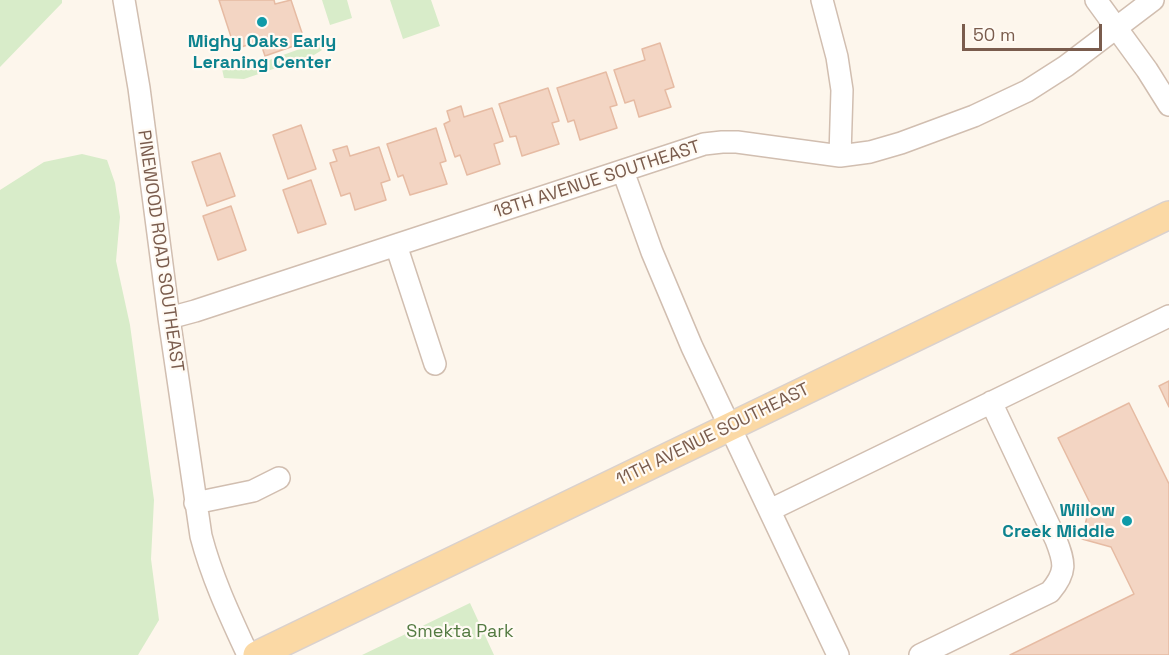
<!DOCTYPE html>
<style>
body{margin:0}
#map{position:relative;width:1169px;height:655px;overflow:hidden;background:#fdf6ec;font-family:"Space Grotesk",sans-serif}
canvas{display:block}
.scale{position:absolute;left:962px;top:24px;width:140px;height:27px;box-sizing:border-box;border:3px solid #7a5c4d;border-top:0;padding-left:8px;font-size:18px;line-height:21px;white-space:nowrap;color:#7a5c4d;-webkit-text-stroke:4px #fffaf3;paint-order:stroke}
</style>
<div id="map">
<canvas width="1169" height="655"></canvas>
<div class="scale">50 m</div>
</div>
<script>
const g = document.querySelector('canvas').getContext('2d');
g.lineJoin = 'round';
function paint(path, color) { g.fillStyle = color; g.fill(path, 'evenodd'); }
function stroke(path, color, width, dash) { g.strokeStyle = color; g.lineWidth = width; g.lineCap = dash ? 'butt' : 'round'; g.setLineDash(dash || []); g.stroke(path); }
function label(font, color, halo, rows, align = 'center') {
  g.font = font + ' "Space Grotesk",sans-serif'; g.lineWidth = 4.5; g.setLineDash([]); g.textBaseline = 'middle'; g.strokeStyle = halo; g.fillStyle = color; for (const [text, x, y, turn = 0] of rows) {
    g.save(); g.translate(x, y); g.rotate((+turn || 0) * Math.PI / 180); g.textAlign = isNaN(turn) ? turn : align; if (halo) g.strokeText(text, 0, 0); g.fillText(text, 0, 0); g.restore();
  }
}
paint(new Path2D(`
 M0 0H62V3L0 67Z
 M322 0H347L352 18 330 25Z
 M390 0H431L440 26 403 39Z
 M319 42 322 50 314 55 244 79 224 78 222 69 224 61H235L240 59 246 61 250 67Z
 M82 154 107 160 115 183 120 217 116 261 130 325 154 500 151 559 159 620 138 655H0V190L44 162Z
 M470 603 494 655H362Z`), '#d8ecc9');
const building = new Path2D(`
 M219 0H274L275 4 291 0 305 42 265 56 260 41 235 49Z
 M660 43 674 87 665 90 671 107 639 117 634 100 625 103 614 70 645 60 642 49Z
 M606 72 617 105 610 107 617 128 580 140 574 120 568 122 557 88Z
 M548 88 559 121 552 123 559 144 522 156 516 136 510 137 499 104Z
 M461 106 464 117 492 108 503 141 494 144 500 164 467 175 460 155 455 157 444 124 450 121 447 111Z
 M301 125 316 169 288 179 273 135Z
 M436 128 446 161 440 163 447 184 410 195 403 175 398 177 387 144Z
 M347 146 350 156 379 147 390 180 381 183 386 200 355 210 350 193 341 196 330 163 337 161 333 150Z
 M220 153 235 196 207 206 192 162Z
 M311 180 326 224 298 233 283 190Z
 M231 206 246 250 218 260 203 216Z
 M1169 381V407L1159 386Z
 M1129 403 1169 484V655H1010L1134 594 1111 547 1082 539 1090 503 1058 438Z`);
paint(building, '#f3d5c3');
stroke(building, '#e6bba3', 1.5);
const minor = new Path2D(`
 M124 0 139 88 169 318 201 536C212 578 230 616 248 655
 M822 0 837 57 842 90 840 156
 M1096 0 1147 70 1169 105
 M623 171 652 252 692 347 838 655
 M396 245 435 364
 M169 318 195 311 704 144 722 142H737L840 156 870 152 901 143 974 116 1027 91 1066 66 1153 0
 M195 503 253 491 279 478
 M770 510 1169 316
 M920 655 1050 592C1067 572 1065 563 1056 540L991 402`);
const major = new Path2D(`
 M257 655 1169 215`);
stroke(minor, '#d1beb0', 24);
stroke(major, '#dad1cd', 30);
stroke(minor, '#fff', 21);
stroke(major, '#fbd9a5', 27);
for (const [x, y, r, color] of [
 [262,22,6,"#0f9aa8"],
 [1127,521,6,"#0f9aa8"]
]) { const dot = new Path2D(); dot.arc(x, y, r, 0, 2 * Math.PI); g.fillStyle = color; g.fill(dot); stroke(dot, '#fffaf3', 2); }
label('bold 18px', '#0d838f', '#fffaf3', [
 ["Mighy Oaks Early",262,42],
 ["Leraning Center",262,63],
 ["Willow",1115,511,"right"],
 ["Creek Middle",1115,532,"right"]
]);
label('18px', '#7a5c4d', '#fffaf3', [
 ["18TH AVENUE SOUTHEAST",597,180,-18],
 ["PINEWOOD ROAD SOUTHEAST",160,251,82],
 ["11TH AVENUE SOUTHEAST",713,435,-26]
]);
label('18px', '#537a41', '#fffaf3', [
 ["Smekta Park",460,632]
]);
</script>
